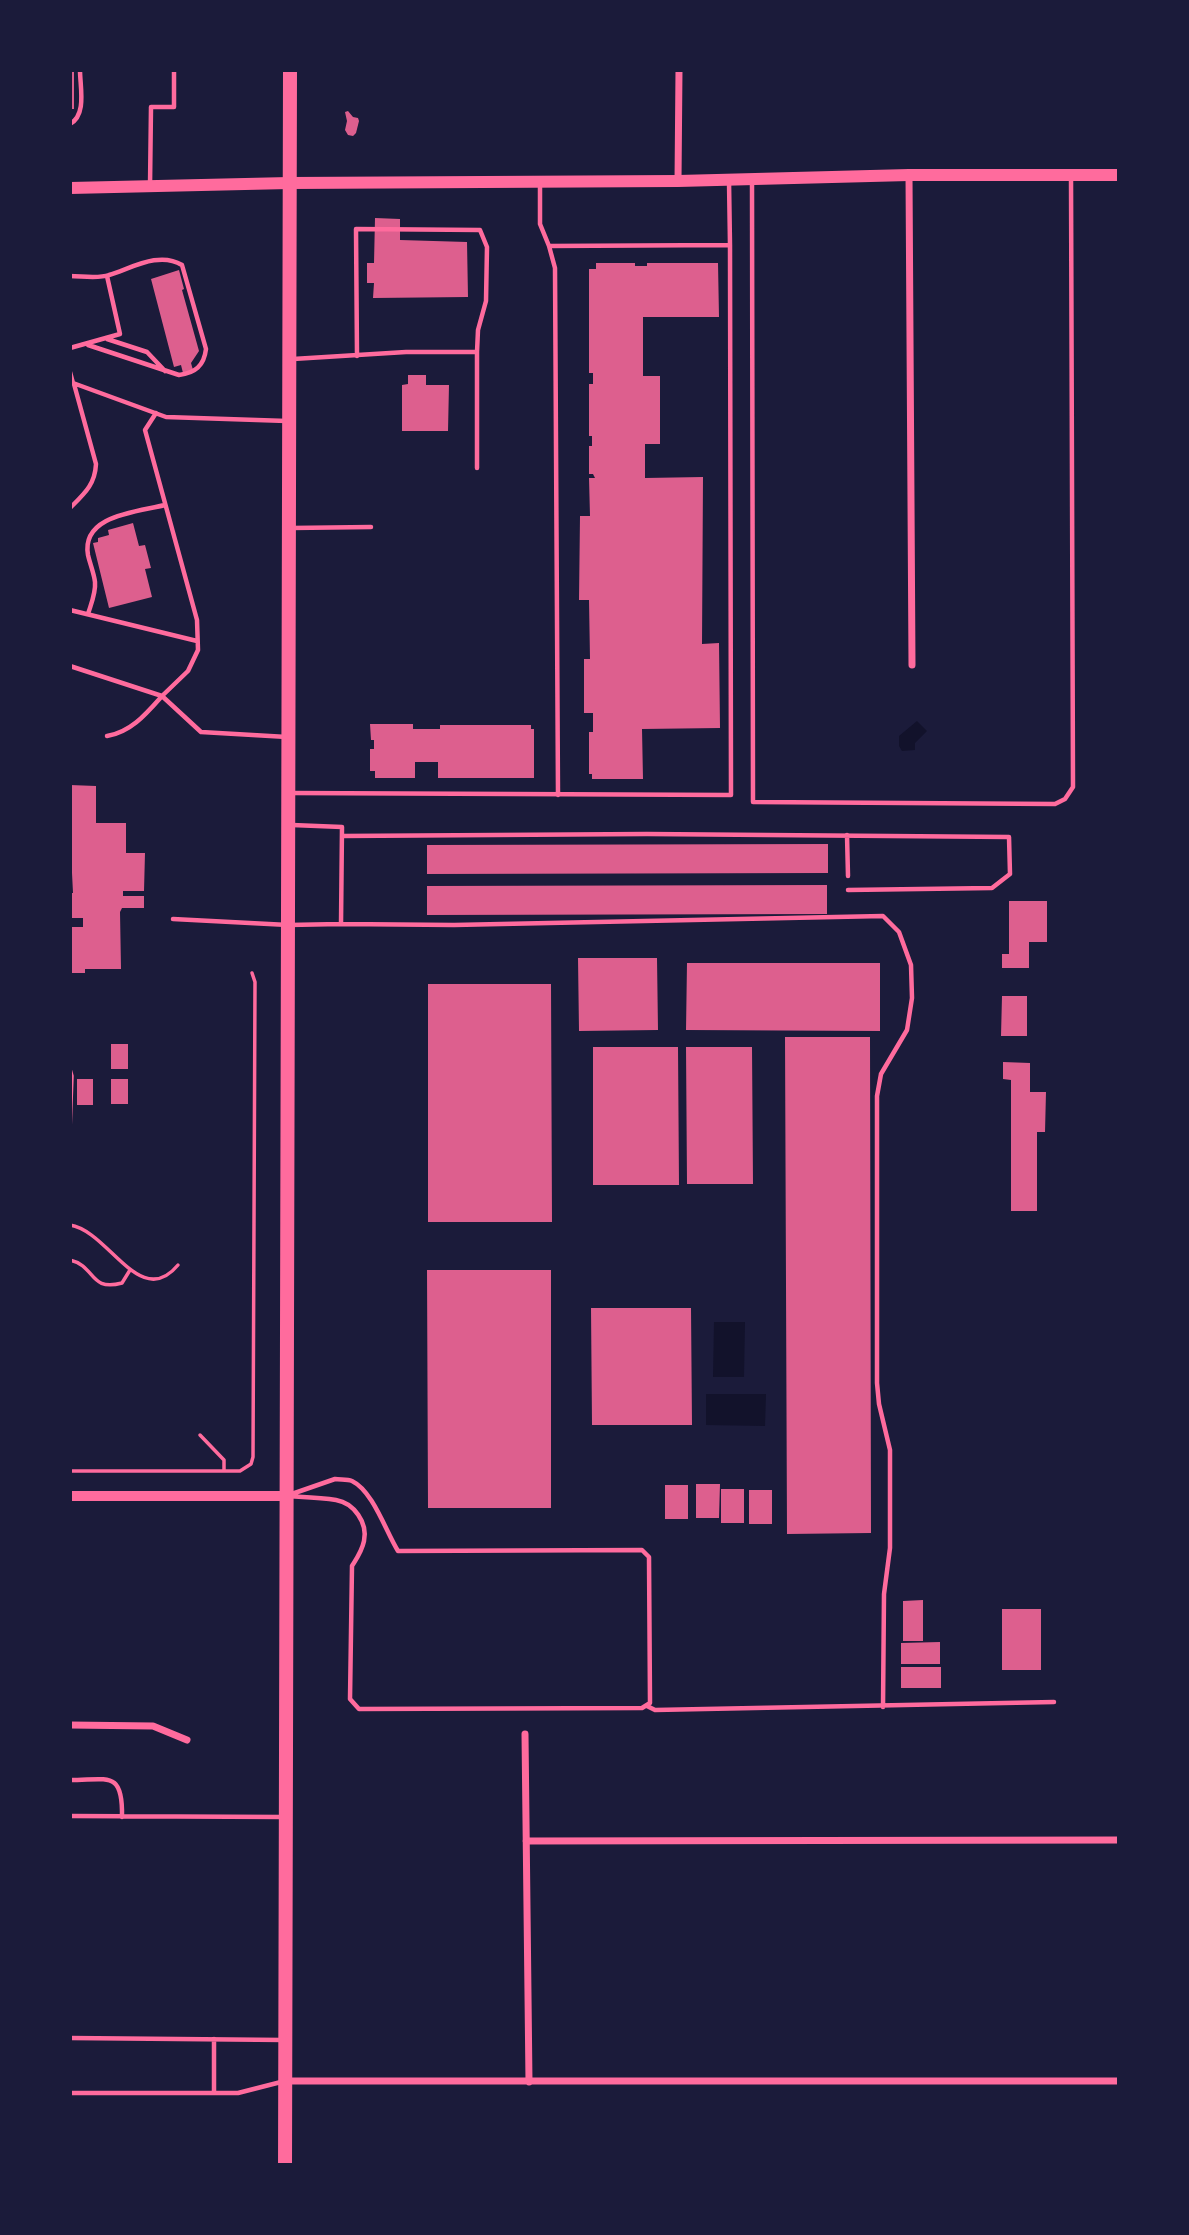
<!DOCTYPE html>
<style>
body{margin:0}
#map{position:relative;width:1189px;height:2235px;overflow:hidden;background:#1b1b3a;font-family:"Noto Sans",sans-serif}
canvas{display:block}
.frame{position:absolute;inset:0;border:72px solid #1b1b3a;pointer-events:none}
</style>
<div id="map">
<canvas width="1189" height="2235"></canvas>
<div class="frame"></div>
</div>
<script>
const g = document.querySelector('canvas').getContext('2d');
g.lineJoin = 'round';
function paint(path, color) { g.fillStyle = color; g.fill(path, 'evenodd'); }
function stroke(path, color, width, dash) { g.strokeStyle = color; g.lineWidth = width; g.lineCap = dash ? 'butt' : 'round'; g.setLineDash(dash || []); g.stroke(path); }
paint(new Path2D(`
 M917 721 927 731 915 743V750L902 751 899 746V736Z
 M714 1322H745L744 1377H713Z
 M706 1394H766L765 1426 706 1425Z`), '#12122b');
paint(new Path2D(`
 M70 70H74V109H70Z
 M348 111 353 117 358 118 359 121 356 133 353 136 348 135 345 130 347 121 345 112Z
 M375 218 400 219V240L467 242 468 297 373 298 374 283H367V263H374Z
 M596 263H635V266H647V263H718L719 317H643V376H660V444H645V478L703 477 702 644 719 643 720 728 642 729 643 779H592V774H589V732H593V713H584V659H590L589 600H579L580 516H590L589 478H595L593 474H589V446H592V436H589V384H593V373H589V269H596Z
 M179 270 184 289 182 290 199 351 191 363 193 370 183 373 181 365 174 367 151 279Z
 M408 375H426V385H449L448 431H402V385L408 384Z
 M133 523 139 546 145 545 151 568 145 569 152 597 109 608 93 543 98 542V538L109 535 108 530Z
 M370 724H413V729H440V725H531V729H534V778H438V762H415V778H375V771H370V749H374V740H371Z
 M70 785 96 786V823H126V853H145L144 891H123V896H144V908H122L120 912 121 969H85V973H70V927H83V918H72V910H70V893H73L72 873H70Z
 M828 844V873L427 874V845Z
 M827 885V914L427 915V886Z
 M1009 901H1047V942H1029V968H1002V954H1009Z
 M578 958H657L658 1030 579 1031Z
 M687 963H880V1031L686 1030Z
 M428 984H551L552 1222H428Z
 M1002 996H1027V1036H1001Z
 M785 1037H870L871 1533 787 1534Z
 M111 1044H128V1069H111Z
 M593 1047H678L679 1185H593Z
 M686 1047H752L753 1184H687Z
 M1003 1062 1030 1063V1092H1046L1045 1132H1037V1211H1011V1080L1003 1079Z
 M77 1079H93V1105H77Z
 M111 1079H128V1104H111Z
 M427 1270H551V1508H428Z
 M591 1308H691L692 1425H592Z
 M696 1484H720L719 1518H696Z
 M665 1485H688V1519H665Z
 M721 1489H744V1523H721Z
 M749 1490H772V1524H749Z
 M923 1600V1641H903V1601Z
 M1002 1609H1041V1670H1002Z
 M940 1642V1664H901V1643Z
 M901 1667H941V1688H901Z`), '#dd5f8e');
stroke(new Path2D(`
 M70 1069 72 1076 70 1132
 M70 1225C109 1231 140 1311 178 1265
 M70 1260C96 1266 89 1292 122 1283L130 1270
 M200 1435 224 1460V1471
 M70 1471H240L251 1464 253 1457 255 982 252 973`), '#ff6b9d', 3.5);
stroke(new Path2D(`
 M70 124C87 115 80 87 80 70
 M540 182V224L549 246 555 268 558 795
 M752 182 753 802 1055 804 1065 799 1073 787 1071 176
 M150 186 151 107H174V70
 M549 246 730 245 729 181
 M70 276C82 276 98 279 109 275 132 268 159 251 182 265L206 349C204 366 195 373 179 375L88 345
 M107 339 147 352 165 371
 M70 348 120 334 107 276
 M357 356 356 229 480 230 487 247 486 301 478 330 477 352V468
 M293 359 406 352H477
 M70 372 73 383 166 417 287 421
 M70 508C84 494 95 485 96 464L74 384
 M291 528 371 527
 M70 610 197 641
 M88 614C91 604 96 593 95 582 94 573 90 564 88 555 81 515 137 512 165 505
 M70 666 162 696 188 671 198 650 197 620 145 430 156 413
 M107 736C131 732 146 714 162 696L201 732 287 737
 M291 793 731 795 730 245
 M847 835 848 876
 M342 836 647 834 1009 837 1010 874 992 888 848 890
 M173 919 288 925 341 924 342 827 292 825
 M341 924 454 925 883 916 899 932 911 965 912 998 907 1030 881 1074 877 1096V1383L879 1404 890 1450V1548L884 1594 883 1707
 M335 1479C340 1480 347 1479 352 1481 373 1491 386 1532 398 1551L642 1550 649 1557 650 1703 642 1708 359 1709 350 1699 352 1566C357 1558 362 1551 364 1541 368 1523 354 1503 336 1500 320 1497 302 1497 286 1496Z
 M647 1706 655 1710 1054 1702
 M70 1780C108 1780 123 1770 122 1817
 M70 1816 283 1817
 M70 2038 284 2040
 M214 2039V2093
 M70 2093H238L281 2082`), '#ff6b9d', 4.5);
stroke(new Path2D(`
 M909 175 912 665
 M678 181 679 70
 M70 1725 153 1726 187 1740
 M525 1734 529 2082
 M526 1841 1119 1840
 M285 2081H1119`), '#ff6b9d', 7);
stroke(new Path2D(`
 M70 1496H286`), '#ff6b9d', 10);
stroke(new Path2D(`
 M70 188 289 183 678 181 909 175H1119`), '#ff6b9d', 12);
stroke(new Path2D(`
 M285 2165 290 70`), '#ff6b9d', 14);
</script>
